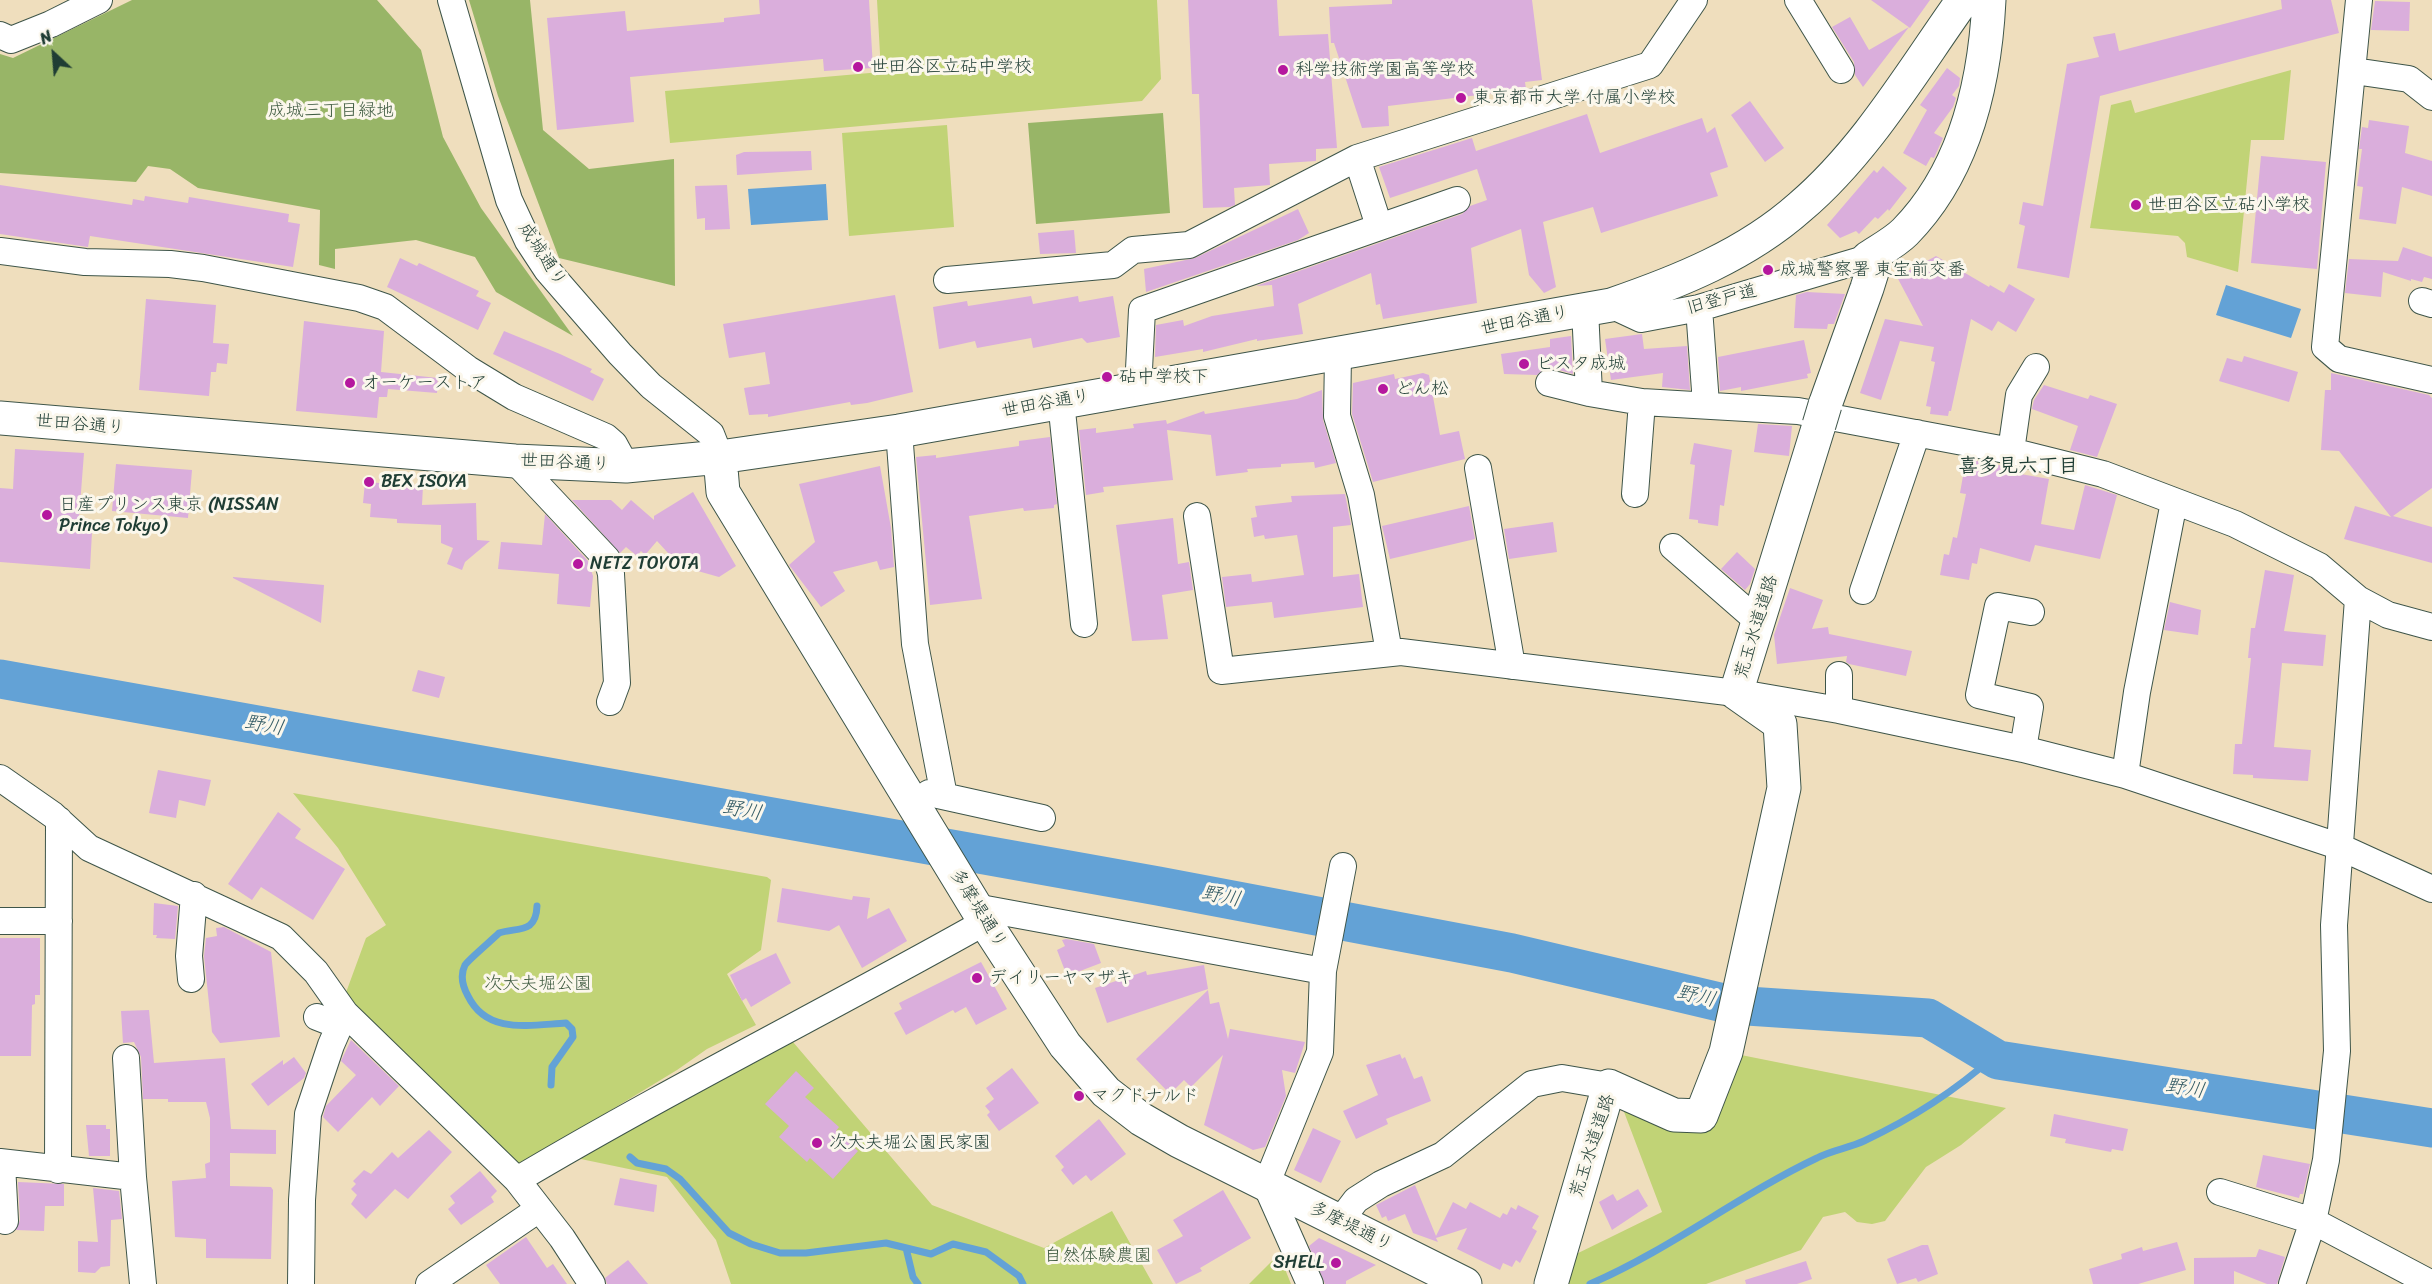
<!DOCTYPE html>
<meta charset="utf-8">
<style>
body{margin:0}
#map{position:relative;width:2432px;height:1284px;overflow:hidden;background:#efdebd;font-family:Sriracha,sans-serif}
canvas{display:block}
.north{position:absolute;left:24px;top:24px;width:60px;height:60px;-webkit-text-stroke:4px #fbf7ec;paint-order:stroke;rotate:334deg;font-size:16px;font-weight:700;line-height:24px;text-align:center;color:#1f3d34}
.north::after{content:'';display:block;margin:auto;width:21px;height:27px;background:#1f3d34;clip-path:polygon(50% 0,100% 100%,50% 72%,0 100%)}
</style>
<div id="map">
<canvas width="2432" height="1284"></canvas>
<div class="north">N</div>
</div>
<script>
const g = document.querySelector('canvas').getContext('2d');
g.lineJoin = 'round';
function paint(path, color) { g.fillStyle = color; g.fill(path, 'evenodd'); }
function stroke(path, color, width, dash) { g.strokeStyle = color; g.lineWidth = width; g.lineCap = dash ? 'butt' : 'round'; g.setLineDash(dash || []); g.stroke(path); }
function label(font, color, halo, rows, align = 'center') {
  g.font = font + ' Sriracha,"Klee One",sans-serif'; g.lineWidth = 6; g.setLineDash([]); g.textBaseline = 'middle'; g.strokeStyle = halo; g.fillStyle = color; for (const [text, x, y, turn = 0] of rows) {
    g.save(); g.translate(x, y); g.rotate((+turn || 0) * Math.PI / 180); g.textAlign = isNaN(turn) ? turn : align; if (halo) g.strokeText(text, 0, 0); g.fillText(text, 0, 0); g.restore();
  }
}
paint(new Path2D(`
 M877 0H1157L1161 79 1142 101 670 143 665 91 881 72Z
 M2291 70 2284 140H2251L2238 272 2187 257 2185 243 2178 236 2090 228 2111 105 2131 100 2135 113Z
 M947 125 954 227 849 236 842 133Z
 M293 793 767 877 771 880 761 950 727 974 756 1025 707 1049 677 1070 519 1166 344 998 366 938 386 925 338 848Z
 M793 1042 932 1205 1044 1248 1112 1211 1153 1284H731L716 1240 667 1177 576 1158Z
 M1726 1052 2006 1108 1961 1145 1926 1167 1885 1221 1872 1224 1857 1222 1845 1212 1823 1217 1801 1250 1706 1284H1558L1566 1259 1662 1212 1621 1104 1704 1128Z
 M1279 1254 1291 1284H1249Z`), '#c1d376');
paint(new Path2D(`
 M132 0H377L421 50 443 137 481 208 573 336 496 292 475 257 416 240 335 249V269L319 265 320 210 198 188 170 169 148 166 136 182 0 173V54L13 58Z
 M469 0H530L543 130 589 169 674 159 675 286 559 258 498 96Z
 M1163 113 1170 213 1036 224 1028 123Z`), '#98b567');
paint(new Path2D(`
 M826 184 828 220 751 225 748 189Z
 M2226 285 2301 309 2291 338 2216 315Z`), '#63a2d6');
stroke(new Path2D(`
 M537 906C536 934 518 927 499 933 492 940 468 960 465 965 460 975 463 987 468 996 487 1035 530 1025 566 1023L572 1029 573 1037 552 1067 551 1085
 M630 1157 637 1163 666 1169 680 1179 729 1233 751 1244 780 1253H806L886 1243 931 1254 953 1244 986 1252 1019 1276 1023 1284
 M906 1248 913 1277 918 1284
 M1590 1284C1669 1250 1739 1195 1817 1158 1832 1150 1849 1148 1864 1141 1911 1119 1955 1091 1993 1057`), '#63a2d6', 7);
stroke(new Path2D(`
 M0 679 1158 886 1512 953 1732 1005 1928 1018 1998 1060 2432 1128`), '#63a2d6', 39);
paint(new Path2D(`
 M759 0H869L873 68 824 71 823 59 630 77 634 122 557 130 547 18 625 11 627 31 724 22V18L760 14Z
 M1188 0H1277L1279 36 1328 34 1337 148 1316 149V161L1269 164 1270 185 1234 188 1235 205 1230 207 1203 208 1199 94H1192Z
 M1392 0H1532L1542 80 1525 82 1526 89 1520 90 1388 106 1389 126 1362 128 1334 43H1331L1329 7 1392 4Z
 M1871 0H1930L1910 28Z
 M2281 0H2331L2339 33 2100 96 2069 278 2017 268 2025 226 2019 224 2023 202 2043 206 2067 64 2099 57 2093 37 2115 33 2119 51 2282 9Z
 M2375 1 2410 2 2409 31 2371 30Z
 M1850 17 1869 50 1909 27 1863 87 1855 75 1854 62 1832 27Z
 M1947 68 1960 78 1959 86 1952 95 1956 98 1953 107 1934 133 1943 138 1934 158 1931 157 1926 166 1903 153 1927 110 1920 105Z
 M1750 101 1784 148 1765 162 1731 115Z
 M1587 114 1600 153 1702 118 1707 133 1715 127 1728 167 1710 173 1718 196 1601 233 1593 207 1543 222 1556 287 1544 293 1529 275 1521 229 1471 248 1477 303 1383 319 1380 304 1376 305 1371 273 1298 304 1303 334 1257 341V339L1203 352V349L1155 357 1156 325 1183 320 1184 326 1212 316 1274 306 1272 285 1256 286 1462 214 1470 206 1487 200 1477 169 1390 198 1379 167 1472 138 1476 151Z
 M2369 120 2409 126 2405 153 2432 161V196L2402 187 2396 224 2359 219 2363 187 2357 186 2362 149H2359L2362 127 2368 128Z
 M811 151 812 170 737 175 736 155 744 152Z
 M2261 156 2326 162 2317 269 2251 263Z
 M1883 166 1907 188 1889 211 1888 209 1878 219 1875 217 1859 234 1856 231 1840 238 1827 225 1874 170 1877 173Z
 M0 185 132 205 133 199 144 201 145 196 188 203 189 197 289 214 288 222 300 224 293 267 90 236 88 247 0 234Z
 M727 185 730 229 705 230V218L697 219 695 186Z
 M1298 209 1309 233 1298 240 1146 292 1144 269 1195 258Z
 M1074 230 1076 253 1040 254 1038 233Z
 M2403 247 2432 257V279L2424 277 2422 282 2411 279V281L2383 272 2381 297 2345 293 2349 259 2398 261Z
 M1936 256 1989 287 1990 285 2004 293 2009 284 2035 299 2016 332 1998 321 1992 331 1971 319 1951 411H1949L1948 416 1930 414 1931 407 1926 406 1935 362 1931 361 1934 347 1900 341 1881 400 1860 393 1885 319 1923 326 1897 277Z
 M400 258 417 266 419 263 479 291 476 296 491 303 478 330 387 287Z
 M1807 292 1845 294 1834 324H1828L1827 329 1794 328 1796 295Z
 M895 295 913 392 867 403 851 405 850 402 768 417V414L749 415 744 388 770 384 765 352 729 358 723 324Z
 M1031 296 1033 304 1078 296 1079 302 1113 296 1120 337 1087 343 1082 338 1033 348 1031 338 977 348 975 341 939 349 933 307 967 301 968 306Z
 M146 299 216 305 213 343 229 344 227 364 217 363 216 372H211L209 396 139 390Z
 M304 321 384 331 381 372 438 378 437 393 388 389 387 397H379L377 418 296 411Z
 M504 331 560 354 592 369 590 372 604 379 593 401 493 354Z
 M1642 334 1644 349 1687 346 1690 390 1662 387 1663 373 1611 380 1605 339Z
 M1571 336 1573 374 1552 368 1544 369 1537 375 1504 374 1501 354 1550 347V339Z
 M1804 340 1811 373 1807 374 1808 378 1741 391V387L1720 391 1718 357Z
 M2244 356 2298 372 2289 402 2219 381 2227 358 2242 362Z
 M1423 373 1429 375 1440 435 1459 431 1465 459 1373 482 1352 414 1353 383 1394 374 1395 379Z
 M2331 373 2429 395 2432 398V488L2393 516 2432 527V563L2344 539 2355 506 2391 517 2339 451 2321 450 2325 390H2331Z
 M2044 385 2088 399 2090 395 2117 404 2097 457 2070 450 2078 426 2032 409 2034 400Z
 M1322 390 1323 420 1336 463 1315 468 1314 462 1281 464V467L1247 469 1248 472 1216 476 1211 435 1167 430 1173 480 1103 487 1104 492 1086 495 1079 430 1096 428V433L1134 428 1133 424 1166 420 1167 424 1204 411 1205 414 1297 399Z
 M1758 424 1792 426 1789 456 1754 452Z
 M1050 437 1057 504 1054 505V508L1024 511 1023 508 969 516 982 599 930 605 916 457 936 455V458L1019 446V441Z
 M1694 443 1732 450 1724 506 1720 505 1718 526 1698 523V520L1689 519 1695 465 1690 464Z
 M15 449 84 453 78 531 92 532 90 569 0 562V488L13 489Z
 M1966 459 2009 467V472L2049 479 2041 524 2074 530 2085 485 2117 495 2100 559 2035 545 2030 562 1980 548 1977 564 1972 563 1969 580 1940 575 1944 554 1949 555 1953 537 1957 538 1966 494 1960 493Z
 M116 464 192 470 188 518 112 511Z
 M880 466 891 528 894 567 880 570 877 561 833 572 845 591 821 607 789 565 815 542 799 484Z
 M365 482 423 486 422 505 476 503 477 540 490 541 465 562 462 570 447 564 453 548 441 543V525L397 523V519L370 517 371 504 363 503Z
 M693 492 736 566 719 577 680 566 657 541 645 555 641 551 637 556 626 547 620 553 572 500H611L622 510 631 500 654 520V516Z
 M1345 494 1351 525 1333 527V577L1359 574 1363 607 1274 618 1272 602 1226 607 1222 577 1251 574 1252 582 1304 575 1297 535 1265 539 1264 535 1254 537 1251 518 1257 517 1255 506 1292 502 1291 496Z
 M1469 506 1475 539 1390 559 1382 526Z
 M545 514 588 561 593 576 590 607 557 604 559 574 498 569 501 542 542 545Z
 M1173 518 1178 564 1189 562 1193 590 1162 595 1168 639 1132 641 1116 525Z
 M1553 522 1557 552 1509 559 1504 529Z
 M1737 552 1755 569 1750 584 1745 590 1721 569Z
 M2265 570 2294 575 2284 631 2326 635 2323 666 2282 663 2274 747 2311 750 2308 781 2253 778V775L2233 774 2235 744H2242L2251 658H2248L2251 628H2255Z
 M233 577 324 585 321 623 233 578Z
 M1790 588 1823 600 1812 629 1828 627 1829 634 1912 651 1906 676 1849 664 1846 662 1847 656 1777 664 1774 635Z
 M2170 602 2201 610 2198 635 2164 630Z
 M418 670 445 677 439 698 412 691Z
 M158 770 211 780 205 806 179 800 176 818 149 813Z
 M278 812 301 829 295 838 345 869 313 920 261 887 252 900 228 884Z
 M782 888 852 900 853 896 870 898 867 919 889 908 907 941 862 968 839 925 829 931 777 922Z
 M154 903 178 906 175 939 156 938 157 935H153Z
 M224 927 271 952 280 1037 220 1043 212 1032 204 956 206 938 217 936 216 928Z
 M0 938H40V995H35V1004L32 1005 31 1056H0Z
 M1066 939 1094 944 1101 963 1067 976 1057 950 1065 946 1062 940Z
 M776 953 791 983 751 1007 746 998 742 1001 730 975Z
 M981 962 1007 1009 976 1025 966 1007 955 1013 953 1010 906 1035 894 1013 902 1009 899 1003Z
 M1204 965 1208 989 1107 1023 1095 988 1146 971 1147 975Z
 M1208 990 1210 1004 1219 1002 1228 1039 1230 1029 1305 1042 1295 1073 1282 1070 1286 1096 1265 1147 1253 1150 1204 1125 1223 1055 1191 1087 1184 1080 1170 1094 1136 1059Z
 M149 1010 154 1063 225 1058 231 1129 276 1130V1154L230 1153V1186L271 1187 273 1190 271 1259 206 1258V1239L175 1237 172 1181 206 1178 205 1164 210 1162V1118L206 1102H168V1099H143L141 1057 134 1042 123 1043 121 1011Z
 M351 1040 399 1086 380 1106 372 1097 338 1132 323 1117 326 1106 356 1075 341 1061Z
 M1400 1054 1402 1059 1405 1057 1414 1079 1422 1076 1431 1101 1386 1119 1388 1124 1356 1139 1343 1111 1378 1095 1366 1065Z
 M294 1057 306 1073 304 1078 268 1106 251 1084 283 1060V1065Z
 M1012 1068 1039 1103 999 1131 987 1115 990 1112 985 1106 994 1099 986 1088Z
 M796 1071 814 1088 805 1097 839 1127 836 1131 858 1151 833 1179 810 1158 807 1162 779 1137 789 1126 765 1104Z
 M2054 1114 2128 1129 2123 1151 2112 1149 2111 1152 2065 1143 2066 1139 2050 1136Z
 M1099 1119 1126 1154 1091 1181 1086 1175 1073 1185 1061 1170 1064 1167 1055 1156Z
 M86 1125H106V1129H110V1156H89Z
 M1313 1128 1341 1141 1321 1183 1294 1170Z
 M429 1130 452 1152 408 1199 395 1189 366 1219 351 1204 357 1195 351 1189 356 1184 353 1181 364 1170 371 1174 392 1152 398 1158Z
 M2263 1155 2310 1164 2303 1194H2300L2299 1198 2256 1187Z
 M480 1171 497 1191 491 1197 494 1202 461 1225 448 1209 455 1203 450 1196Z
 M620 1178 657 1185 654 1212 614 1205Z
 M18 1182 64 1184V1206H45L44 1231 16 1230 20 1220Z
 M1415 1185 1436 1236 1453 1202 1466 1209 1470 1202 1500 1218 1503 1213 1507 1215 1511 1207 1516 1210 1518 1205 1539 1216 1532 1228 1537 1231 1520 1263 1516 1260 1512 1267 1503 1263 1500 1270 1457 1249 1467 1228 1436 1238 1438 1242 1413 1233 1405 1214 1388 1221 1386 1216 1382 1218 1376 1205Z
 M93 1188 119 1191 122 1219 111 1220 110 1266 101 1267 95 1273 78 1272V1241L98 1242Z
 M1638 1189 1648 1206 1612 1230 1599 1202 1613 1194 1617 1201Z
 M1223 1190 1251 1238 1200 1268 1202 1271 1176 1284 1157 1250 1183 1236 1173 1220Z
 M526 1237 547 1268 553 1264 567 1284H500L486 1265Z
 M1319 1238 1376 1265 1346 1281V1284H1325L1309 1246Z
 M2177 1242 2186 1270 2138 1284H2093L2089 1269 2122 1259 2121 1254 2142 1247 2143 1251Z
 M1922 1245H1928L1938 1274 1918 1282 1916 1278 1897 1284 1887 1259Z
 M2259 1249 2285 1257 2277 1284H2267L2234 1271V1284H2194V1258L2256 1257Z
 M628 1260 648 1284H607L605 1278Z
 M1806 1261 1812 1279 1797 1284H1746L1745 1280Z`), '#daaedc');
const minor = new Path2D(`
 M451 0 509 200 528 241 547 270 620 354 651 386 711 434 720 457
 M1798 0 1841 70
 M2359 0 2325 347 2339 359 2432 380
 M0 35 11 40 51 24 99 0
 M2354 71 2409 79 2432 97
 M1357 158 1379 226
 M0 251 85 262 170 264 203 268 359 298 385 307 468 369 514 397 606 437 614 444 626 466
 M947 280 1113 265 1133 250 1189 245 1357 158 1650 65 1694 0
 M2422 301 2432 304
 M1611 305 1641 319 1699 308 1868 258
 M1699 308 1706 404
 M1585 309 1589 393
 M1338 356 1337 416 1361 495 1389 652
 M1549 383 1589 393 1642 402 1798 411 2011 451 2103 474 2235 524 2319 566 2358 599 2388 615 2432 627
 M1138 389 1142 310 1457 200
 M1061 401 1084 624
 M899 431 915 644 944 796
 M2011 451 2019 395 2036 367
 M515 461 607 559 611 574 617 683 610 702
 M1478 468 1512 666
 M1635 494 1642 402
 M1197 516 1221 671 1401 652 1752 695 1839 710 2023 749 2125 775 2338 846 2432 889
 M1673 547 1759 622
 M1863 591 1917 433
 M1839 675V710
 M2023 749 2030 707 1979 695 1998 606 2031 612
 M2125 775 2137 692 2174 502
 M0 778 53 815 89 848 281 937 316 972 345 1013 517 1180 562 1238 592 1284
 M929 793 1042 818
 M975 907 1323 971
 M0 921H59
 M191 979 189 956 194 895
 M317 1017 340 1026
 M126 1058 133 1177
 M0 1162 133 1177 143 1284
 M2 1164 5 1221
 M58 1170 59 820
 M517 1180C670 1089 829 1010 985 922
 M2220 1192 2313 1221 2432 1284
 M1340 1221 1356 1200 1381 1184 1443 1155 1532 1084 1562 1078 1609 1086
 M301 1284 302 1200 308 1114 331 1045 345 1013
 M429 1284 539 1209
 M1310 1284 1266 1185 1320 1052 1323 971 1343 866
 M2292 1284 2313 1221 2326 1160 2337 1051 2334 925 2358 599`);
const major = new Path2D(`
 M1825 405 1867 288 1872 272 1868 258C1880 250 1895 242 1905 232 1965 171 1985 82 1989 0
 M0 418 515 461 626 466 720 457 899 431 1611 305C1678 282 1746 255 1800 207 1866 151 1913 70 1963 0
 M720 457 723 492 985 922 1065 1045 1106 1092 1141 1119 1179 1141 1465 1284
 M1551 1284 1609 1086 1674 1115 1701 1116 1726 1052 1784 788 1780 724 1736 693 1819 425`);
stroke(minor, '#3e5549', 28);
stroke(major, '#3e5549', 35);
stroke(minor, '#fff', 26);
stroke(major, '#fff', 33);
const majorBridge = new Path2D(`
 M1819 425 1825 405`);
stroke(majorBridge, '#3e5549', 35, []);
stroke(majorBridge, '#fff', 33);
for (const [x, y, r, color] of [
 [858,67,6,"#b5179e"],
 [1283,70,6,"#b5179e"],
 [1461,98,6,"#b5179e"],
 [2136,205,6,"#b5179e"],
 [1768,270,6,"#b5179e"],
 [1524,364,6,"#b5179e"],
 [1107,377,6,"#b5179e"],
 [350,383,6,"#b5179e"],
 [1383,389,6,"#b5179e"],
 [369,482,6,"#b5179e"],
 [47,515,6,"#b5179e"],
 [578,564,6,"#b5179e"],
 [977,978,6,"#b5179e"],
 [1079,1096,6,"#b5179e"],
 [817,1143,6,"#b5179e"],
 [1336,1263,6,"#b5179e"]
]) { const dot = new Path2D(); dot.arc(x, y, r, 0, 2 * Math.PI); g.fillStyle = color; g.fill(dot); stroke(dot, '#fbf7ec', 2); }
label('18px', '#1f3d34', '#fbf7ec', [
 ["世田谷区立砧中学校",870,67],
 ["科学技術学園高等学校",1295,70],
 ["東京都市大学 付属小学校",1473,98],
 ["世田谷区立砧小学校",2148,205],
 ["成城警察署 東宝前交番",1780,270],
 ["ビスタ成城",1536,364],
 ["砧中学校下",1119,377],
 ["オーケーストア",362,383],
 ["どん松",1395,389],
 ["BEX ISOYA",381,482],
 ["日産プリンス東京 (NISSAN",59,505],
 ["Prince Tokyo)",59,526],
 ["NETZ TOYOTA",590,564],
 ["デイリーヤマザキ",989,978],
 ["マクドナルド",1091,1096],
 ["次大夫堀公園民家園",829,1143],
 ["SHELL",1324,1263,"right"]
], 'left');
label('18px', '#3f5b41', '#fbf7ec', [
 ["成城三丁目緑地",331,111],
 ["次大夫堀公園",538,984],
 ["自然体験農園",1098,1256]
]);
label('18px', '#1f3d34', '#fbf7ec', [
 ["成城通り",542,255,57],
 ["旧登戸道",1722,300,-15],
 ["世田谷通り",1525,321,-11],
 ["世田谷通り",1046,404,-10],
 ["世田谷通り",80,425,5],
 ["世田谷通り",565,463,3],
 ["荒玉水道道路",1757,627,-73],
 ["多摩堤通り",978,909,58],
 ["荒玉水道道路",1593,1146,-72],
 ["多摩堤通り",1351,1227,26]
]);
label('bold 20px', '#1f3d34', '#fbf7ec', [
 ["喜多見六丁目",2018,467]
]);
label('italic 20px', '#335b65', '#fbf7ec', [
 ["野川",264,726,10],
 ["野川",742,811,10],
 ["野川",1221,897,11],
 ["野川",1696,997,13],
 ["野川",2185,1089,9]
]);
</script>
